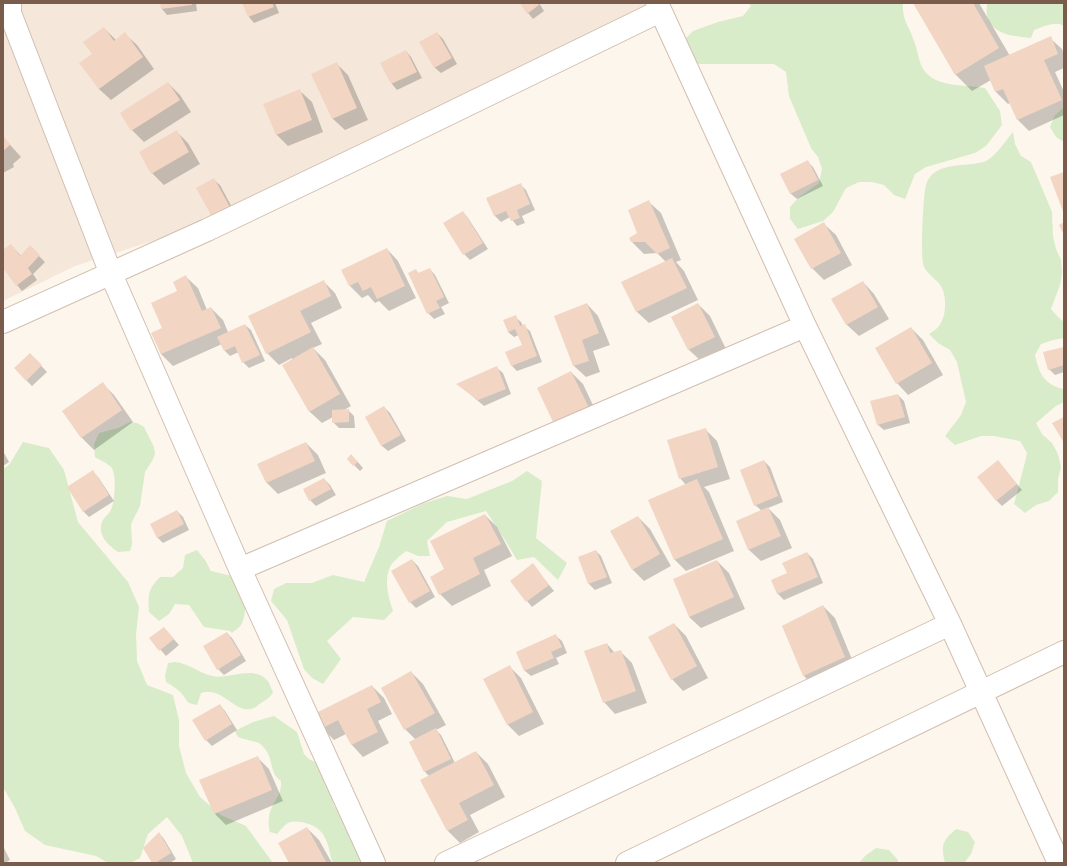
<!DOCTYPE html>
<style>
body{margin:0}
#map{position:relative;width:1067px;height:866px;overflow:hidden;background:#fdf6ec;font-family:"Sofia Sans Condensed",sans-serif}
canvas{display:block}
.frame{position:absolute;inset:0;border:4px solid #7a5c4d;pointer-events:none}
</style>
<div id="map">
<canvas width="1067" height="866"></canvas>
<div class="frame"></div>
</div>
<script>
const g = document.querySelector('canvas').getContext('2d');
g.lineJoin = 'round';
function paint(path, color) { g.fillStyle = color; g.fill(path, 'evenodd'); }
function stroke(path, color, width, dash) { g.strokeStyle = color; g.lineWidth = width; g.lineCap = dash ? 'butt' : 'round'; g.setLineDash(dash || []); g.stroke(path); }
paint(new Path2D(`
 M3 3H665L205 224 75 266 3 301Z`), '#f5e8da');
paint(new Path2D(`
 M748 3H903C902 21 909 25 914 41 917 48 918 57 921 65 932 89 964 84 985 88L1000 111 1002 125 986 146 975 153 926 167 915 174 905 199 894 195 884 185 872 182H859L846 188 833 212 823 221 798 229 790 219V207L799 197 819 183 822 169 818 157 811 148 789 96 786 72 774 64H682L684 40 693 31 718 22 743 16 751 6Z
 M987 3H1064V26C1056 20 1042 27 1034 30L1031 38C1015 36 993 36 987 16 986 12 987 7 987 3Z
 M1064 107V142L1056 137 1050 127 1055 115Z
 M1013 132 1015 144 1021 156 1031 162 1052 212 1053 236 1056 249 1061 260 1062 273 1060 285 1051 309 1059 318 1064 322V338L1053 340 1041 344 1035 355C1039 373 1044 385 1064 389V402L1056 406 1036 423 1042 434 1052 443 1058 454 1061 467 1058 479V492L1049 501 1036 505 1025 513 1014 504 1024 466 1027 453 1020 441 994 436H981L955 445 945 436 961 415 966 402 957 362 950 350 938 343 929 334C932 332 937 329 939 326 946 317 947 298 942 288 938 280 928 275 924 267 920 257 923 196 926 185 933 160 968 168 986 161 997 155 1005 141 1013 132Z
 M130 422 137 423 144 427 154 447 155 454 152 461 145 472 140 506 131 524 132 544 130 551 118 552C109 546 97 535 102 522 104 517 109 514 111 510 115 502 117 473 111 467 107 463 100 460 95 457L94 444 99 433 118 428Z
 M23 442 49 448 64 470 78 522 128 582 139 607 136 634 137 661 147 685 173 695 179 720V746L186 773 200 797 221 815 246 826 273 863H193L182 836 167 817 148 834 140 858 130 863H108L96 856 45 845 25 831 15 808 3 787V469L9 465Z
 M527 471 542 481 536 538 567 563 558 580 534 557 517 560 505 540 486 511 447 522 427 541 430 556H418L406 551C400 556 391 562 389 570 384 582 389 599 393 611L384 620 353 617 327 641 341 659 323 684 312 678 304 669 287 620 271 601 274 589 286 583H312L333 575 364 582 379 547 387 521 422 504 447 496 467 499 512 481Z
 M197 550 205 560 211 571 236 577C242 592 250 609 241 625 239 628 234 631 232 633L230 631 204 627 189 605 175 604 169 614 159 621 149 612C148 595 148 589 160 577H173L183 568 185 555Z
 M175 662C188 663 199 673 212 676 229 680 254 664 268 681 270 684 271 689 273 692 270 698 267 699 261 703 259 704 256 707 254 708 236 716 222 685 201 693L197 705C185 703 188 701 182 694 178 689 171 685 166 682L165 676 168 663Z
 M274 716 297 732 304 754 309 759 317 763 331 794 334 806 342 816 370 863H333C330 857 330 851 328 845 323 830 316 825 301 822 298 822 294 821 291 822 285 823 281 830 277 834L270 832C268 825 268 815 272 807 276 798 282 793 281 781 267 771 276 756 259 743 257 742 243 739 238 737L235 731 253 722Z
 M956 829 968 832 975 842 971 854 964 863H945C941 845 942 841 956 829Z
 M876 848 889 850 898 860V863H859L865 856Z`), '#d8ecc9');
paint(new Path2D(`
 M161 3H196L197 11 167 15 162 9Z
 M243 3H275L279 13 254 23 249 17Z
 M522 3H539L544 11 533 19 528 13Z
 M914 3H979L1010 56 1050 38 1062 49 1064 54V68L1055 72 1064 92V115L1029 131 1017 119 1010 103 1008 104 996 92 991 80 972 91 955 74Z
 M104 28 116 40 125 34 137 45 154 69 111 100 99 89 81 63 93 54Z
 M437 33 443 39 457 64 441 73 435 68 421 42Z
 M406 51 411 57 422 78 397 90 392 84 382 63Z
 M336 63 348 75 368 120 345 130 333 119 313 74Z
 M168 83 180 95 191 112 144 142 132 130 121 113Z
 M300 91 312 102 323 132 288 146 276 134Z
 M177 132 188 143 200 164 164 185 152 173Z
 M3 137 21 157 13 164 14 167 3 173Z
 M807 161 813 167 823 186 797 199 791 194 781 174Z
 M214 180 220 185 235 213 218 222Z
 M520 184 526 190 535 210 522 216 525 223 517 226 510 217 501 222 495 216 488 198Z
 M649 202 661 213 681 260 676 262 684 271 698 300 649 323 637 312 623 282 666 262 657 253 644 254 632 242 639 233Z
 M463 212 468 218 488 249 470 260 464 254 444 223Z
 M824 224 836 235 852 265 824 280 812 268Z
 M11 245 21 256 30 247 45 262 33 274 37 280 22 291 17 285 3 266V251Z
 M387 249 398 261 416 298 389 311 379 301 375 303 368 295 362 298 350 286 343 271Z
 M430 269 435 275 449 303 441 307 445 314 434 319 428 313 416 270 419 274Z
 M186 277 198 288 207 310 211 308 223 320 228 332 245 325 251 330 265 361 249 368 243 362 239 352 230 356 224 350 222 344 173 366 161 354 153 334 164 329Z
 M323 281 335 293 342 308 311 323 322 344 313 348 325 360 351 406 344 410H348L354 416 355 428H339L333 422V417L322 423 310 412 284 365 292 360V358L279 365 267 353Z
 M863 282 874 294 889 319 859 336 847 325 833 299Z
 M587 304 598 316 610 345 593 351 600 372 586 377 574 366Z
 M698 304 710 316 726 349 701 361 689 350 672 317Z
 M515 317 521 322 523 326H524L530 331 542 362 517 371 512 366 523 346 519 335 514 337 508 332Z
 M911 328 923 340 943 375 908 395 897 383Z
 M1064 348V372L1055 375 1049 369Z
 M30 354 47 372 32 386 26 380Z
 M497 368 503 373 511 394 484 406 458 384Z
 M571 372 583 384 601 422 538 388Z
 M102 383 114 395 133 422 94 450 82 438 63 411Z
 M898 395 904 401 910 423 884 430 878 425Z
 M384 407 390 413 406 441 388 451 382 446 366 418Z
 M705 429 717 441 730 479 704 487 709 492 734 551 686 571 674 559 686 485 680 478Z
 M306 443 318 455 326 473 278 494 266 482Z
 M3 451 9 462 3 466Z
 M357 461 363 468 360 471 354 465Z
 M764 461 770 467 783 502 768 508 780 520 792 548 761 561 749 550 737 522 762 511 755 505Z
 M998 462 1022 490 1002 506 996 500Z
 M93 472 98 477 114 501 89 517 83 511Z
 M324 479 330 485 336 495 316 506 310 500 304 490Z
 M177 511 183 517 189 530 163 543 157 537Z
 M485 515 497 527 512 556 484 570 491 586 452 606 440 594 446 570Z
 M638 517 650 529 671 566 644 581 632 569Z
 M596 551 601 556 612 583 595 590 589 584 579 557Z
 M807 553 813 559 823 583 784 600 778 594 772 581 788 574Z
 M412 560 418 566 435 597 416 608 410 602Z
 M717 561 729 573 745 609 701 628 689 617Z
 M533 565 554 591 532 607 527 601Z
 M823 606 835 618 856 669 815 688 804 676 783 626Z
 M674 624 686 636 708 678 683 691 672 679Z
 M164 628 179 645 166 656 150 638Z
 M227 633 232 638 246 661 224 675 218 669Z
 M556 636 562 641 567 653 556 658 559 664 531 676 525 671 517 652Z
 M607 644 615 653 620 651 632 663 647 703 615 714 604 702Z
 M509 666 521 678 544 724 519 736 507 724Z
 M411 672 423 684 446 725 436 730 441 735 455 763 476 752 488 764 505 797 470 815 479 832 460 843 448 831 421 780 429 776 425 772 415 739 405 729Z
 M372 686 384 698 392 714 378 721 389 743 363 757 352 745 346 734 334 740 322 728Z
 M220 705 225 711 237 730 212 746 206 740Z
 M257 757 269 769 283 801 226 825 215 814Z
 M307 828 319 840 332 863H290Z
 M159 833 164 839 176 859 170 863H154Z
 M3 846 10 860 5 863H3Z`), '#0003');
paint(new Path2D(`
 M160 3H192V5L161 9Z
 M242 3H272L274 7 248 17Z
 M520 3H538L539 5 527 14Z
 M913 3H973L999 48 955 75Z
 M104 27 114 41 125 32 143 57 99 89 79 63 92 54 83 42Z
 M437 32 452 58 434 68 419 42Z
 M1051 36 1058 54 1044 60 1062 100 1017 120 1003 89 995 92 984 66Z
 M406 50 417 72 391 84 380 63Z
 M337 62 357 108 332 119 311 74Z
 M168 82 180 100 131 131 120 113Z
 M300 89 312 120 276 135 263 104Z
 M177 130 189 152 151 174 139 152Z
 M3 135 10 145 3 151Z
 M808 160 818 180 790 194 780 174Z
 M1064 172V214L1050 177Z
 M214 178 230 207 212 217 196 188Z
 M521 183 530 204 517 210 520 218 511 221 506 211 494 216 486 198Z
 M649 200 670 248 657 254 645 242H631L629 238 637 233 628 210Z
 M463 211 483 243 463 255 443 223Z
 M824 222 841 253 811 269 794 239Z
 M1064 222V235L1059 225Z
 M11 244 20 256 30 245 40 255 28 268 32 274 16 286 3 268V250Z
 M387 248 405 286 377 299 371 287 363 291 358 282 349 286 341 270Z
 M672 258 687 288 636 312 621 282Z
 M430 268 444 297 436 301 440 308 427 314 408 273 416 269 418 273Z
 M186 275 202 311 211 307 221 328 161 354 151 333 162 328 151 303 177 291 173 282Z
 M324 280 331 296 300 311 311 332 266 354 248 316Z
 M863 281 878 307 846 325 831 299Z
 M587 303 599 333 582 340 589 361 573 366 554 316Z
 M698 303 715 337 688 350 671 317Z
 M516 315 520 326 525 324 537 356 511 366 505 352 522 345 515 329 508 332 503 320Z
 M245 324 260 355 242 363 235 346 224 351 217 337Z
 M911 327 932 363 896 384 875 348Z
 M313 347 340 394 309 412 282 365Z
 M1064 347V365L1048 370 1043 352Z
 M30 353 42 365 26 381 14 368Z
 M497 366 506 389 478 400 456 384Z
 M571 371 590 410 555 426 537 388Z
 M103 382 122 410 81 438 62 411Z
 M898 394 905 417 877 425 870 401Z
 M384 406 401 435 381 446 365 417Z
 M349 409V422L332 423V410Z
 M1064 417V443L1052 423Z
 M706 428 718 467 679 479 667 440Z
 M306 442 315 461 266 483 257 464Z
 M351 454 358 462 353 466 347 459Z
 M764 460 778 496 754 506 740 470Z
 M998 460 1017 484 996 501 977 477Z
 M93 470 109 495 83 512 67 487Z
 M324 478 331 489 309 501 303 489Z
 M697 479 723 539 674 560 648 500Z
 M768 507 781 536 748 550 736 521Z
 M177 510 184 524 157 538 150 524Z
 M485 514 501 544 473 558 480 574 439 595 430 577 444 569 430 541Z
 M638 516 660 554 632 570 610 531Z
 M596 550 607 577 588 584 578 557Z
 M807 552 818 577 777 594 771 580 787 573 782 563Z
 M412 559 430 591 409 603 391 571Z
 M717 560 734 597 689 617 673 579Z
 M533 563 549 585 526 602 510 581Z
 M823 605 845 657 803 676 782 626Z
 M674 623 697 666 671 680 648 637Z
 M164 627 174 639 159 651 149 638Z
 M227 632 241 655 217 670 203 646Z
 M556 634 562 647 551 652 554 658 524 671 516 652Z
 M607 643 610 653 621 650 636 691 603 703 584 651Z
 M510 665 533 712 507 725 483 679Z
 M411 671 435 713 404 730 381 688Z
 M372 685 381 702 367 709 378 732 351 745 338 720 321 729 314 714Z
 M220 704 232 724 205 741 192 720Z
 M436 728 451 759 424 772 409 742Z
 M476 751 494 785 459 803 468 820 447 831 420 780Z
 M258 756 272 790 214 814 199 780Z
 M307 827 326 862 324 863H289L278 843Z
 M159 832 171 853 155 863H152L143 848Z`), '#f3d5c3');
const minor = new Path2D(`
 M10 3V13L111 274 240 569 374 863
 M657 3 805 326 950 624 1059 863
 M3 322 207 230 395 140 660 11
 M240 569 805 326
 M446 863 950 624
 M627 863 1064 652`);
stroke(minor, '#d1beb0', 24);
stroke(minor, '#fff', 22);
</script>
